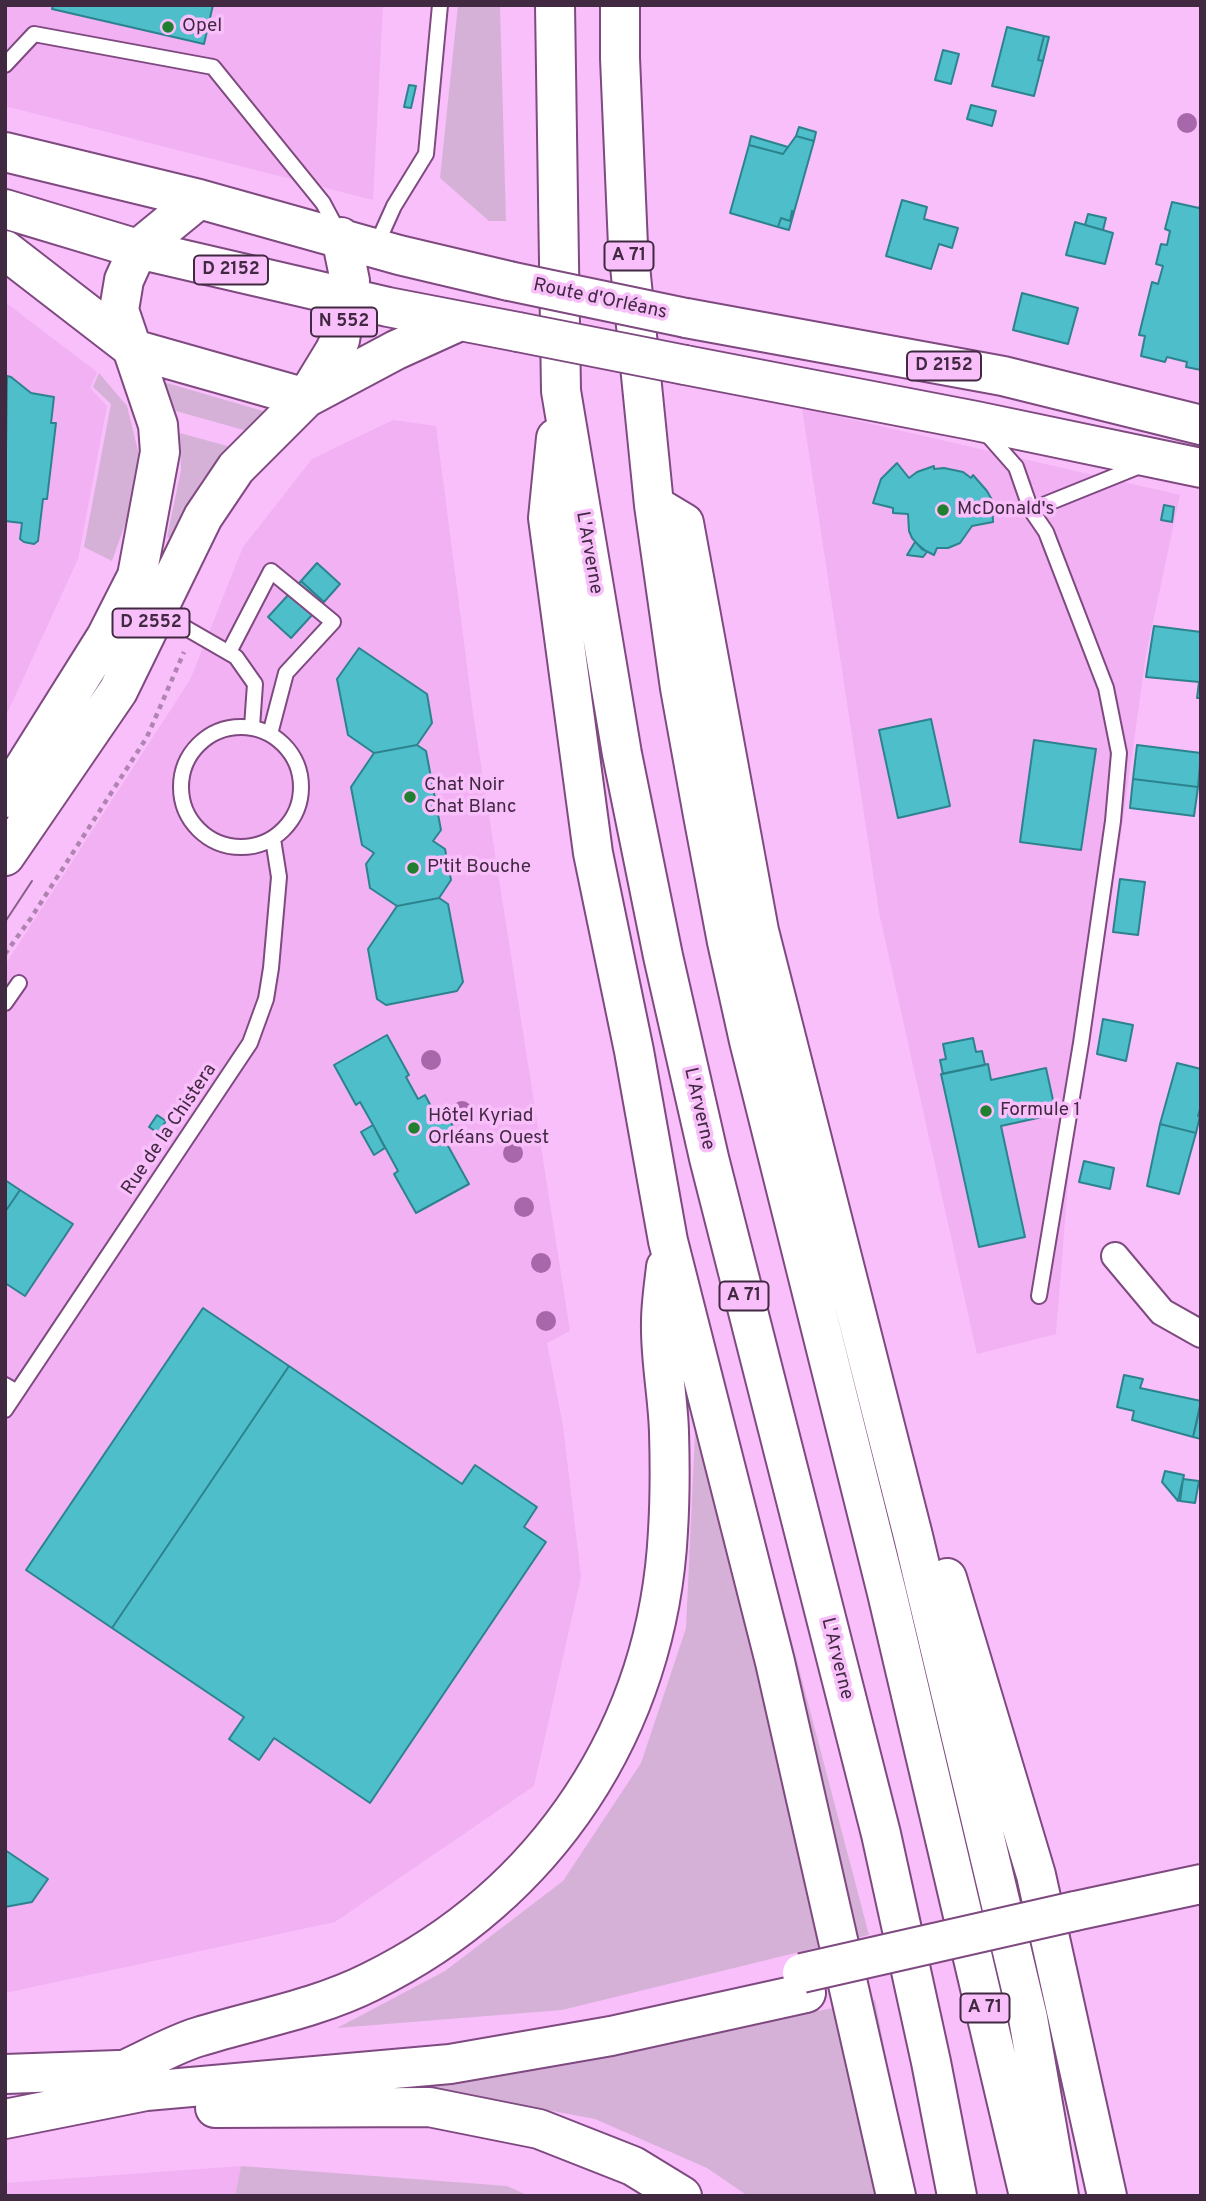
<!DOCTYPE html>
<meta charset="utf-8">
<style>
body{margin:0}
#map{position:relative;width:1206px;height:2201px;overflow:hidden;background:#f9bffb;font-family:Overpass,sans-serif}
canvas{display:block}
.frame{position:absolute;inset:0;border:7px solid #402941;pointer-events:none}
</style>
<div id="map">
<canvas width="1206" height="2201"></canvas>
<div class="frame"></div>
</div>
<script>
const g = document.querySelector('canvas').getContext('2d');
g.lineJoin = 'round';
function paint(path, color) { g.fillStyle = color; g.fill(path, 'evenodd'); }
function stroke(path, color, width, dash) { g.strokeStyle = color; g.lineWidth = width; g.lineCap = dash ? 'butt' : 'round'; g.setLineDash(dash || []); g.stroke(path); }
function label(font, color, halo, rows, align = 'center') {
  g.font = font + ' Overpass,sans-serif'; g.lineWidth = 7; g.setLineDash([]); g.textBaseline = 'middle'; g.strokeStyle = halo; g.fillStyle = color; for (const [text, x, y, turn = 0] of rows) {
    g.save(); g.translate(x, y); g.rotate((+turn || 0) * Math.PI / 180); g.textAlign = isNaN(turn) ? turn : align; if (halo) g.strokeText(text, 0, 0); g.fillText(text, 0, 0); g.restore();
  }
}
paint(new Path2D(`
 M5 5H383L373 200 5 106Z
 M5 302 97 372 90 388 107 406 78 559 5 718Z
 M802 408 1180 495 1146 654 1118 856 1070 1158 1056 1334 977 1354 879 912Z
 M393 420 436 426 474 720 570 1331 547 1343 563 1426 581 1577 534 1786 335 1922 5 1993V965L190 680 243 547 312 459Z
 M241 2166 235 2196H5V2183Z`), '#f1b1f3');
paint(new Path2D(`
 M458 5H500L506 221H489L440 178Z
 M99 373 127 406 140 459 139 485 112 561 84 547 111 404 93 387Z
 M167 383 263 411V414L247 431 176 411 165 386Z
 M180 433 231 447 202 480 170 538 167 537 181 470Z
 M678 1208 869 1935 562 2010 337 2028 445 1971 563 1881 641 1763 686 1628 695 1433Z
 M875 2000 913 2196H748L707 2168 595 2119 424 2087Z
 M241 2166 507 2186 529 2196H235Z`), '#d6b1d7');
const building = new Path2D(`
 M53 5H213L204 44 52 9Z
 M1007 27 1044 36 1038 60 1043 61 1034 96 992 86Z
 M1044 36 1049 37 1043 61 1038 60Z
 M943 50 959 54 951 84 935 80Z
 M409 85 416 86 411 108 404 107Z
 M971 105 996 111 992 126 967 119Z
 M799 127 816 132 814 141 796 136Z
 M751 136 788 147 783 154 749 145Z
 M796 136 814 141 794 212 792 211 790 221 781 218 778 227 730 213 749 145 783 154Z
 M902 200 927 207 924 219 958 228 952 248 939 244 931 269 886 256Z
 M1172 202 1199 208 1201 203V370L1186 367 1187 362 1167 357 1165 362 1141 356 1145 336 1139 335 1152 282 1158 284 1163 266 1156 264 1161 244 1167 245 1170 231 1165 229Z
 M792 211 794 212 789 230 778 227 781 218 790 221Z
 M1088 214 1106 218 1103 230 1085 225Z
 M1075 222 1113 233 1105 264 1066 255Z
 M1022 293 1078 308 1068 344 1013 330Z
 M7 376 11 377 31 393 54 397 51 423H56L47 499H43L38 541 34 544 24 542 20 539 22 523 5 521Z
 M897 463 909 478 917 472 934 466V469L944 468 963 472 971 478 973 475 987 491 992 500 993 522 972 526 960 543 948 548H937L934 555 922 549 912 538 909 531 908 514 893 513V508L873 503 881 479Z
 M1164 505 1174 507 1172 522 1161 520Z
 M915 542 927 552 923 557 907 555Z
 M317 563 340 584 324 602 301 581Z
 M301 581 324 602 291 638 268 617Z
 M1154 626 1201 632V698H1197L1199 682 1146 677Z
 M359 648 427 694 432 723 417 745 374 753 348 735 337 679Z
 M931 719 950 806 898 818 879 730Z
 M1034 740 1096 749 1081 850 1020 842Z
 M417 745 426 751 441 830 433 841 445 849 451 880 439 898 397 906 370 888 366 864 374 853 362 845 351 787 374 753Z
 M1137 745 1201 753 1198 787 1133 779Z
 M1133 779 1198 787 1194 816 1130 808Z
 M1120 879 1145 882 1138 935 1113 932Z
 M439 898 448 904 463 982 457 991 386 1005 377 999 368 949 397 906Z
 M1103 1019 1133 1025 1126 1061 1097 1054Z
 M387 1035 409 1075 406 1077 418 1099 425 1095 434 1112 442 1107 455 1130 440 1138 444 1146 447 1144 469 1184 416 1213 394 1174 398 1171 373 1125 360 1102 356 1105 334 1065Z
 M973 1038 976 1052 982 1051 985 1065 943 1074 940 1060 946 1059 943 1044Z
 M1177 1063 1201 1069V1105L1198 1116H1200L1196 1133 1160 1124Z
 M988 1064 991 1080 1046 1068 1056 1114 1001 1126 1025 1237 979 1247 941 1074Z
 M157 1115 166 1121 158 1133 149 1127Z
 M1160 1124 1196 1133 1179 1194 1147 1186Z
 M373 1125 385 1148 374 1155 361 1132Z
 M1084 1161 1114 1168 1110 1189 1079 1182Z
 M5 1180 20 1190 5 1212Z
 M20 1190 73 1224 25 1296 5 1283V1212Z
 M203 1308 289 1366 112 1628 26 1570Z
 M289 1366 462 1484 475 1465 537 1507 524 1527 546 1542 370 1803 274 1738 259 1760 229 1739 244 1717 112 1628Z
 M1124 1375 1143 1379 1140 1388 1201 1401 1193 1437 1132 1420 1134 1411 1117 1407Z
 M1201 1404V1439L1193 1437Z
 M1165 1471 1184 1475 1178 1501 1162 1482Z
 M1183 1479 1199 1481 1195 1503 1180 1501Z
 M5 1850 48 1879 32 1902 5 1907Z`);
paint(building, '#4ebecb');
stroke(building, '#2c838d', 2);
const lane = new Path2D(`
 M5 65 34 34 213 67 323 203 339 233
 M376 246 394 206 426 154 440 5
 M986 433 1016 467 1031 510 1046 532 1106 688 1119 753 1113 821 1081 1043 1039 1296
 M1031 510 1140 466
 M158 612 236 657 255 684 252 727
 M229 652 271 571 333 622 286 673 270 734
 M181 787a60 60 0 1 1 120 0a60 60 0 1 1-120 0Z
 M5 1003 19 983
 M5 1385 17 1392
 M5 1410 250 1043 266 999 271 968 279 877 273 839`);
const street = new Path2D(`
 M1115 1256 1162 1312 1201 1334`);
const primary = new Path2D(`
 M5 152 199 199 399 255 509 281
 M5 209 138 249 388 307 518 332
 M5 250 133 349 306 398 396 350 460 321
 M686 318 1003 376 1201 425
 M685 365 976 421 1201 468
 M5 798 106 637 137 576 160 452 158 425 119 310 124 280 138 249 199 199
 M5 856 118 691 203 517 236 468 306 398 334 352 340 340 350 281 341 237`);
const highway = new Path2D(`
 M555 5 561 391 622 754 663 956 709 1158 881 1834 931 2062 957 2196
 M620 5V58L628 246 654 505 680 688 703 815 727 942 749 1041 887 1593 1029 2196
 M556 438 548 518 593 853 634 1051 668 1241 775 1662 896 2196
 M654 505 684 523 759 931 913 1536 1028 2018 1059 2196
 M947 1578 1036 1875 1107 2196
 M1075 1911 1201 1884
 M122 2071C147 2060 172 2045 198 2037 256 2019 316 2009 370 1982 547 1895 658 1728 668 1531 670 1498 670 1465 669 1432 668 1396 660 1358 661 1322 661 1304 664 1285 666 1267
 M5 2074 147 2069
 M215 2108 429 2107 539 2129 633 2166 682 2196
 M5 2119 146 2091 450 2064 611 2036 806 1993`);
stroke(lane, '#7e4a80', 18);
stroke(street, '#7e4a80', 30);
stroke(primary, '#7e4a80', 42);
stroke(highway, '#7e4a80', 42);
stroke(new Path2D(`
 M5 954 31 918 147 737 184 652`), '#b084b1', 4.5, [5, 5]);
stroke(lane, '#fff', 14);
stroke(street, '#fff', 26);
stroke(primary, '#fff', 38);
stroke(highway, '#fff', 38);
stroke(new Path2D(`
 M5 922 32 881`), '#846085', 2);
const primaryBridge = new Path2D(`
 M509 281 686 318
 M518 332 685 365`);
const highwayBridge = new Path2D(`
 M802 1973 1075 1911`);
stroke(primaryBridge, '#7e4a80', 42, []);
stroke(highwayBridge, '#7e4a80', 42, []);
stroke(primaryBridge, '#fff', 38);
stroke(highwayBridge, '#fff', 38);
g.fillStyle = '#a867ab';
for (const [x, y] of [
 [1187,123],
 [431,1060],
 [462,1111],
 [513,1153],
 [524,1207],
 [541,1263],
 [546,1321]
]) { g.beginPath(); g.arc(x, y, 10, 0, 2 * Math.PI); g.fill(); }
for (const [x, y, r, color] of [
 [168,27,7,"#217f30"],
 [943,510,7,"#217f30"],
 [410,797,7,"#217f30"],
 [413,868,7,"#217f30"],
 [986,1111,7,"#217f30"],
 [414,1128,7,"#217f30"]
]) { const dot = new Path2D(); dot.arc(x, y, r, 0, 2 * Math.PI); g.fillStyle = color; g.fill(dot); stroke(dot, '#f9bffb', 2.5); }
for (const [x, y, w] of [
 [629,256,49],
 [231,270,74],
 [344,322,66],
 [944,366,74],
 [151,623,77],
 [744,1296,49],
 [985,2008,49]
]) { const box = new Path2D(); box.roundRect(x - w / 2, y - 14.5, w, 29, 5); g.fillStyle = '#f9bffb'; g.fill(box); stroke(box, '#402941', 2); }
label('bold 18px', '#402941', null, [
 ["A 71",629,256],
 ["D 2152",231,270],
 ["N 552",344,322],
 ["D 2152",944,366],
 ["D 2552",151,623],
 ["A 71",744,1296],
 ["A 71",985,2008]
]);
label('19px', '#402941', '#f9bffb', [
 ["Opel",182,27],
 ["McDonald's",957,510],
 ["Chat Noir",424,786],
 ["Chat Blanc",424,808],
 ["P'tit Bouche",427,868],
 ["Formule 1",1000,1111],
 ["Hôtel Kyriad",428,1117],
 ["Orléans Ouest",428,1139]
], 'left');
label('19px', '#402941', '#f9bffb', [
 ["Route d'Orléans",600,300,12],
 ["L'Arverne",588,553,80],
 ["L'Arverne",698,1109,77],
 ["Rue de la Chistera",170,1130,-56],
 ["L'Arverne",836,1659,76]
]);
</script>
